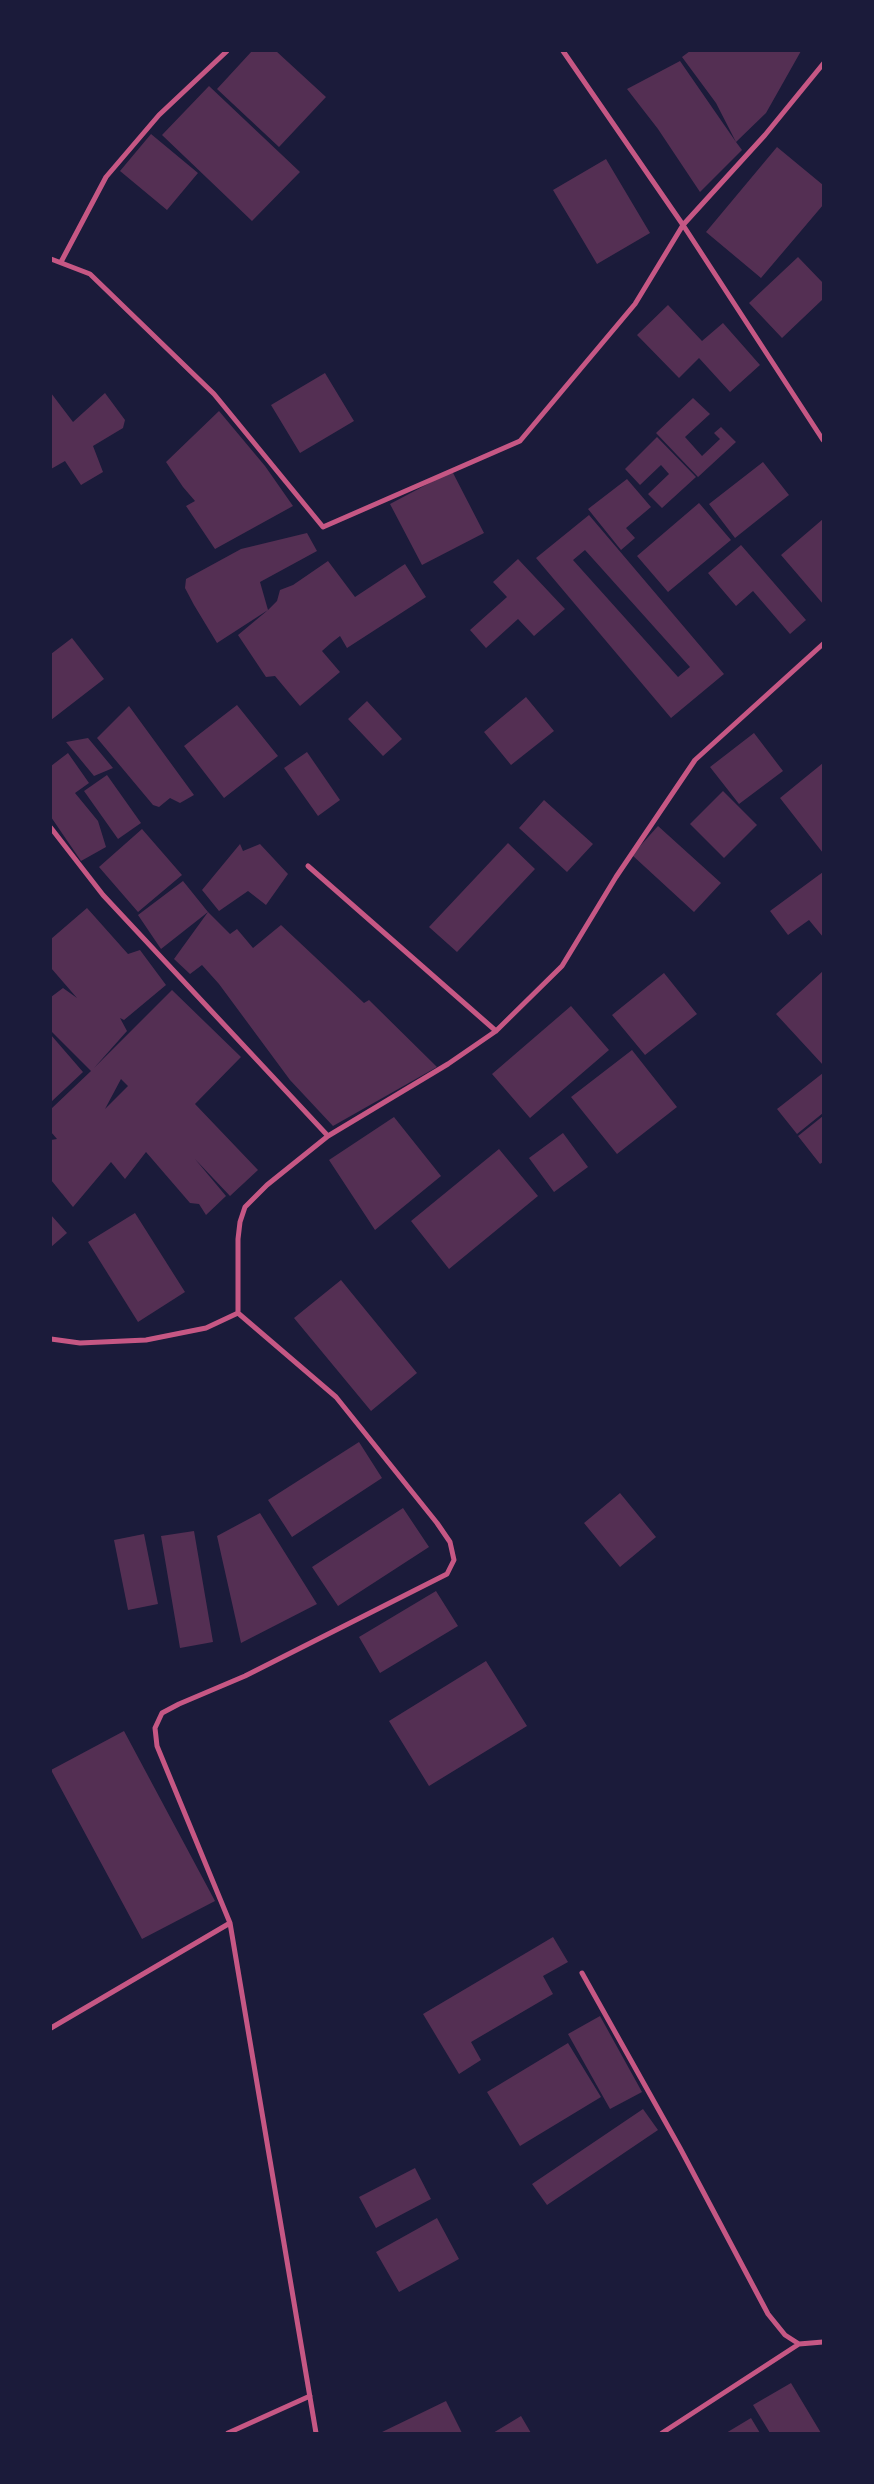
<!DOCTYPE html>
<style>
body{margin:0}
#map{position:relative;width:874px;height:2484px;overflow:hidden;background:#1b1b3a;font-family:Raleway,sans-serif}
canvas{display:block}
.frame{position:absolute;inset:0;border:52px solid #1b1b3a;pointer-events:none}
</style>
<div id="map">
<canvas width="874" height="2484"></canvas>
<div class="frame"></div>
</div>
<script>
const g = document.querySelector('canvas').getContext('2d');
g.lineJoin = 'round';
function paint(path, color) { g.fillStyle = color; g.fill(path, 'evenodd'); }
function stroke(path, color, width, dash) { g.strokeStyle = color; g.lineWidth = width; g.lineCap = dash ? 'butt' : 'round'; g.setLineDash(dash || []); g.stroke(path); }
paint(new Path2D(`
 M252 51H276L326 97 279 147 217 89Z
 M690 51H801L766 113 736 142 742 150 700 192 658 129 627 89 680 61 736 142 716 103 682 57Z
 M209 86 300 172 252 221 162 135Z
 M151 134 198 173 167 210 120 171Z
 M777 147 823 185V205L761 278 706 232Z
 M606 159 650 233 597 264 553 190Z
 M798 257 823 283V299L782 338 749 303Z
 M668 305 702 341 723 323 760 365 730 392 699 358 679 378 637 335Z
 M325 373 354 421 300 453 271 405Z
 M51 393 73 422 105 393 125 420 123 428 93 446 103 472 81 485 65 461 51 469Z
 M693 398 710 414 685 437 702 456 720 439 714 433 721 427 736 442 698 477 656 433Z
 M219 411 265 466 293 506 215 549 186 506 195 501 183 487 166 462Z
 M657 437 696 477 662 508 648 494 669 474 661 465 640 485 625 469Z
 M763 462 789 495 735 538 709 504Z
 M452 471 484 533 422 565 390 504Z
 M627 479 651 507 626 528 635 538 621 550 588 509Z
 M699 503 731 540 668 592 637 556Z
 M589 515 724 674 671 718 536 558ZM585 550 690 667 678 677 573 560Z
 M823 519V604L781 555Z
 M307 533 317 551 260 582 268 610 277 601 280 590 293 585 328 561 355 597 405 564 426 597 347 648 340 636 331 643 322 651 340 672 300 706 275 676 266 677 238 635 268 610 217 643 194 605 185 588 186 579 241 549Z
 M741 545 806 620 790 634 753 591 736 606 708 573Z
 M518 559 565 609 534 636 518 619 486 648 470 630 507 597 493 582Z
 M72 638 104 679 51 720V654Z
 M526 697 554 731 511 765 484 732Z
 M367 701 402 739 383 756 348 719Z
 M237 705 278 756 224 798 184 746Z
 M129 706 194 795 180 803 170 798 159 807 153 805 97 738Z
 M754 733 783 771 739 804 710 767Z
 M88 738 113 768 94 776 66 742Z
 M307 752 340 800 318 816 284 768Z
 M68 753 89 783 75 793 98 821 106 847 81 861 51 817V766Z
 M823 763V853L780 798Z
 M107 775 141 823 118 839 84 791Z
 M723 791 757 825 724 858 690 824Z
 M544 800 593 844 567 872 519 828Z
 M658 826 721 883 694 912 632 855Z
 M142 829 182 875 138 912 99 867Z
 M508 843 535 869 457 952 429 927Z
 M240 844 243 851 260 844 288 874 266 905 248 891 219 911 202 890Z
 M823 872V937L809 920 788 935 770 911Z
 M183 881 208 912 161 949 138 915Z
 M87 908 128 954 140 950 166 985 124 1020 120 1018 127 1031 94 1068 172 990 241 1057 195 1104 258 1170 230 1196 195 1159 226 1196 206 1215 199 1204 190 1203 146 1152 125 1179 111 1162 73 1207 51 1180V1140L57 1139 51 1132V1109L91 1071 51 1031V997L63 988 77 998 51 968V939ZM121 1079 128 1086 105 1109Z
 M208 912 230 934 237 929 253 948 281 925 364 1003 369 1000 437 1067 333 1126 290 1080 219 984 202 965 190 974 174 959Z
 M823 971V1065L776 1014Z
 M664 973 697 1014 645 1055 612 1015Z
 M571 1006 609 1050 530 1118 492 1074Z
 M51 1035 83 1072 51 1102Z
 M632 1050 677 1107 617 1154 571 1097Z
 M823 1073V1113L797 1134 777 1109Z
 M823 1116V1162L820 1164 798 1136Z
 M394 1117 441 1176 375 1230 329 1160Z
 M563 1133 588 1167 554 1192 529 1158Z
 M499 1149 538 1196 449 1269 411 1221Z
 M135 1213 185 1292 138 1322 88 1242Z
 M51 1215 67 1233 51 1247Z
 M341 1280 417 1373 371 1411 294 1318Z
 M359 1442 382 1478 292 1537 268 1500Z
 M620 1493 656 1537 620 1567 584 1523Z
 M403 1508 429 1547 338 1606 312 1567Z
 M260 1513 317 1604 241 1643 217 1536Z
 M194 1531 213 1642 180 1648 161 1536Z
 M144 1534 158 1604 128 1610 114 1540Z
 M436 1591 458 1626 380 1673 359 1637Z
 M486 1661 527 1726 429 1786 389 1721Z
 M124 1731 215 1901 142 1939 51 1770Z
 M553 1937 568 1962 543 1976 553 1994 471 2042 481 2060 459 2074 423 2014Z
 M600 2016 642 2092 610 2109 568 2034Z
 M568 2043 601 2097 520 2146 487 2092Z
 M643 2109 658 2130 547 2205 532 2184Z
 M415 2168 431 2199 376 2228 359 2197Z
 M437 2218 459 2259 399 2292 376 2252Z
 M791 2383 821 2433H770L753 2405Z
 M446 2401 462 2433H380Z
 M521 2416 531 2433H493Z
 M751 2418 760 2433H726Z`), '#542f53');
stroke(new Path2D(`
 M563 51 683 225 823 440
 M51 259 90 274 214 394 323 527 520 441 635 304 683 225 765 135 823 64
 M61 262 106 177 159 115 227 51
 M51 828 103 895 328 1136
 M308 866 496 1031
 M238 1313 336 1397 437 1523 450 1542 454 1560 447 1574 245 1676 179 1704 162 1713 155 1728 157 1746 230 1923 316 2433
 M51 1339 80 1343 146 1340 206 1328 238 1313V1239L240 1222 245 1207 267 1185 328 1136 448 1064 496 1031 562 966 616 877 695 760 823 644
 M582 1973 680 2148 768 2314 785 2335 799 2344 823 2342
 M51 2028 230 1923
 M228 2433 310 2396
 M662 2433 799 2344`), '#c65784', 5);
</script>
